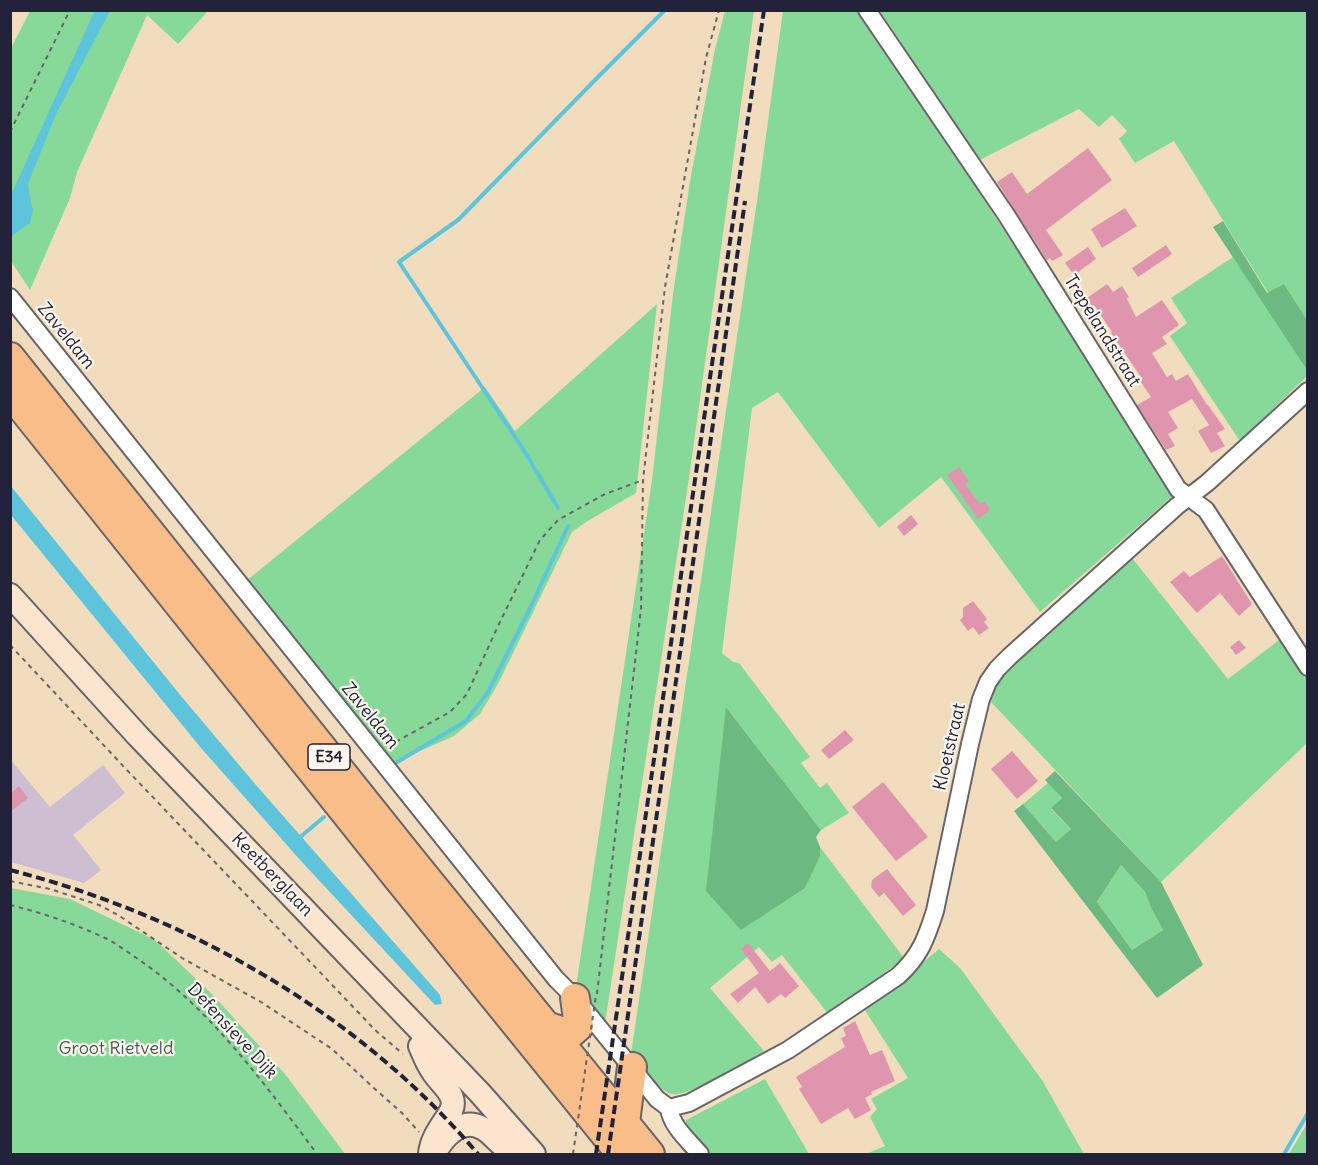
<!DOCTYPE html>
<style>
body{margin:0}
#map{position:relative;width:1318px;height:1165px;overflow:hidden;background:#f1ddbd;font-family:Delius,sans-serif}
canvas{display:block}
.frame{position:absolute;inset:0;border:12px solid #22223b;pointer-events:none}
</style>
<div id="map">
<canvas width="1318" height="1165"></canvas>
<div class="frame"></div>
</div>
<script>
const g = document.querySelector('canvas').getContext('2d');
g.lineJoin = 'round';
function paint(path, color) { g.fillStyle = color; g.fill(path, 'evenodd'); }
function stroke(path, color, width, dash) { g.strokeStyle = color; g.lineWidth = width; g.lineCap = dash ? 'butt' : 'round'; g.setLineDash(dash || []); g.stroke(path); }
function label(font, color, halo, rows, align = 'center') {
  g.font = font + ' Delius,sans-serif'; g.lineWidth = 4.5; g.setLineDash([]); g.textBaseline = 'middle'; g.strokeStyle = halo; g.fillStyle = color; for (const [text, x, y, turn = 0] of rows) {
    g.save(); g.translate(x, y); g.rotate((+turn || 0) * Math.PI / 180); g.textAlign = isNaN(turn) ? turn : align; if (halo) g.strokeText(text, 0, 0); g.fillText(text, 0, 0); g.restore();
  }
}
paint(new Path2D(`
 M10 759 50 807 103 765 125 793 73 835 101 870 84 883 11 862Z`), '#cdbed2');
paint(new Path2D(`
 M30 11H208L178 44 147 15 77 172 70 198 30 290 11 261 10 50Z
 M725 11H754L688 485 605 1023 576 987 652 480 673 294 690 181 715 49Z
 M783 11H860L1087 357 1175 494 1040 612 941 477 879 528 778 392 752 408 722 653 733 662 739 663 810 757 801 763 820 788 827 783 849 813 821 830 727 708 820 856V847L904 958 829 1015 782 955 772 962 759 947 710 988 764 1051C749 1060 686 1099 671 1094 660 1091 640 1064 631 1054L758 194Z
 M880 11H1307V320L1284 284 1268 293 1174 141 1135 163 1119 139 1127 131 1112 115 1099 127 1079 109 980 160Z
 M1233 257 1308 370 1307 376 1240 441 1170 336 1187 323 1171 298Z
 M657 304 636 493 586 522 572 532 499 682 480 714 454 736 395 762 246 581 485 387 515 431Z
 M1129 554 1228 679 1283 637 1307 676V743L1161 882 991 702 993 688 997 679Z
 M1048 783 1062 798 1051 809 1071 829 1056 842 1023 804Z
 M1121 865 1145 892 1151 908 1163 930 1132 950 1097 902Z
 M11 888 70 899 155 940 212 994 285 1074 345 1154H11Z
 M939 949 960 968 1042 1080 1084 1154H866L885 1146 870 1117 877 1109 871 1099 908 1078 863 1007 921 964Z
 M765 1079 809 1154H709L686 1126V1120Z
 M1307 1124V1154H1289Z`), '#87d99a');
paint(new Path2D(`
 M1223 221 1267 293 1284 284 1307 320V370L1213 227Z
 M726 707 821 830 816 837 820 847V856L805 888 741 930 706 891Z
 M1055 771 1161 882 1203 965 1157 998 1014 811 1023 804 1056 842 1071 829 1051 808 1062 798 1045 780ZM1121 865 1145 892 1151 908 1163 930 1132 950 1097 902Z`), '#6db982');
paint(new Path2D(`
 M95 10 110 11 56 114 28 184 30 198 33 210 30 223 13 235 11 239V195Z
 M10 485 181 696 256 785 440 995 442 1004 435 1005 301 861 201 748 11 515Z`), '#5ec4dc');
stroke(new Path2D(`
 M558 508 525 452 399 262 458 220 597 78 665 10
 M394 764 466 721 488 692 532 604 568 526
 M299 838 324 817
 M1284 1154 1308 1113`), '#5ec4dc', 4);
paint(new Path2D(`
 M1088 148 1112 180 1046 230 1063 255 1052 261 1050 258 1047 260 997 182 1012 172 1027 194Z
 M1125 208 1137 226 1102 248 1091 229Z
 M1166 245 1172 254 1138 277 1132 268Z
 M1088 247 1096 259 1074 275 1065 263Z
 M1107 284 1113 292 1122 286 1129 297 1127 299 1136 317 1162 300 1179 325 1162 337 1167 344 1152 353 1167 377 1172 374 1176 381 1188 374 1207 405H1208L1225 429 1217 433 1225 446 1211 453 1198 431 1209 425 1192 399 1168 412 1178 428 1168 434 1175 446 1166 450 1137 405 1151 397 1139 379 1141 377 1111 333 1112 332 1094 305 1092 306 1087 298Z
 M959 467 969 481 965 484 980 504 984 501 990 510 978 519 947 475Z
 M911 515 918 524 904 536 897 527Z
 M1222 556 1252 604 1239 616 1220 593 1197 613 1170 582 1184 571 1190 577Z
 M973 601 987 619 984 622 989 628 979 635 973 627 968 631 960 620 963 617V608Z
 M1239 640 1246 648 1236 655 1230 647Z
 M845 730 854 740 829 759 821 750Z
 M1012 751 1038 781 1017 799 991 769Z
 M883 782 928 837 896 861 852 807Z
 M19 786 28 798 10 812V794Z
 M887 869 916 905 903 916 884 893 879 897 871 887 872 880Z
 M748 943 770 971 780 963 799 986 785 998 781 994 768 1004 755 987 738 1003 730 994 759 973 741 949Z
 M855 1021 870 1055 882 1050 895 1081 871 1092 872 1094 865 1098 871 1110 855 1119 848 1108 821 1124 799 1089 802 1087 796 1077 845 1047 841 1038 846 1036 843 1028Z`), '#e095ae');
const street = new Path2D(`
 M867 10 1007 216 1178 489 1206 510 1308 667
 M10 297 556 979 575 998 657 1099 669 1108C671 1126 689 1141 700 1154
 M669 1108 689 1103 788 1050 898 976C920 956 926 939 935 911L970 744 981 699 988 682 997 669 1010 656 1177 506 1207 483 1308 391`);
const secondary = new Path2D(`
 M10 595 138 736 479 1092 534 1154
 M420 1046C424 1055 427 1064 433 1072 442 1086 462 1097 448 1116 440 1128 431 1140 430 1154
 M439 1146C448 1132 465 1118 482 1128 489 1131 494 1138 500 1143 504 1147 510 1151 515 1154`);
const highway = new Path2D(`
 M10 357 410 858 650 1154
 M10 393 396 876 621 1154
 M546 1026 570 1034 579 1026 575 998
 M625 1123 632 1067`);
stroke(street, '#6a6368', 20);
stroke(secondary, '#6a6368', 26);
stroke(highway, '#6a6368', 32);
stroke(new Path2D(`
 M10 132 70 10
 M10 645 125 768 317 969 375 1030 403 1054
 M388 746 450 712 467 694 498 626 540 540 558 520 605 494 643 480
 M10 881 50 889 99 905 118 915 182 958 261 1002 332 1049 375 1089 402 1113 419 1132
 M10 905C43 913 75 924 105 938 114 942 123 949 132 955 207 1004 264 1083 317 1154
 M597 994 641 609 643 480 665 287 706 58 719 10`), '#6a6368', 2, [4.5, 4.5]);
stroke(street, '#fff', 16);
stroke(secondary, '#fce5cf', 22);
stroke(highway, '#f8bd88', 28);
stroke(new Path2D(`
 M10 870C189 916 358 1013 478 1154
 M596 1154 764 10
 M608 1154 745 201`), '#22223b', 4, [9, 4.5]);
stroke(new Path2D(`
 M573 1154 596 995`), '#6a6368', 2, [4.5, 4.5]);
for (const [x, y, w] of [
 [329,757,42]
]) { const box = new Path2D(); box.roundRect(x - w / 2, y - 13, w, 26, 4.5); g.fillStyle = '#fbf7ec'; g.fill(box); stroke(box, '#22223b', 1.5); }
label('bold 16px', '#22223b', null, [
 ["E34",329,757]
]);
label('18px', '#22223b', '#fbf7ec', [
 ["Trepelandstraat",1102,331,58],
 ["Zaveldam",66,336,51],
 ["Zaveldam",370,716,51],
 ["Kloetstraat",950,747,-77],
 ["Keetberglaan",272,875,46],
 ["Defensieve Dijk",232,1031,47]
]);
label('18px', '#405958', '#fbf7ec', [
 ["Groot Rietveld",116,1049]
]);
</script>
